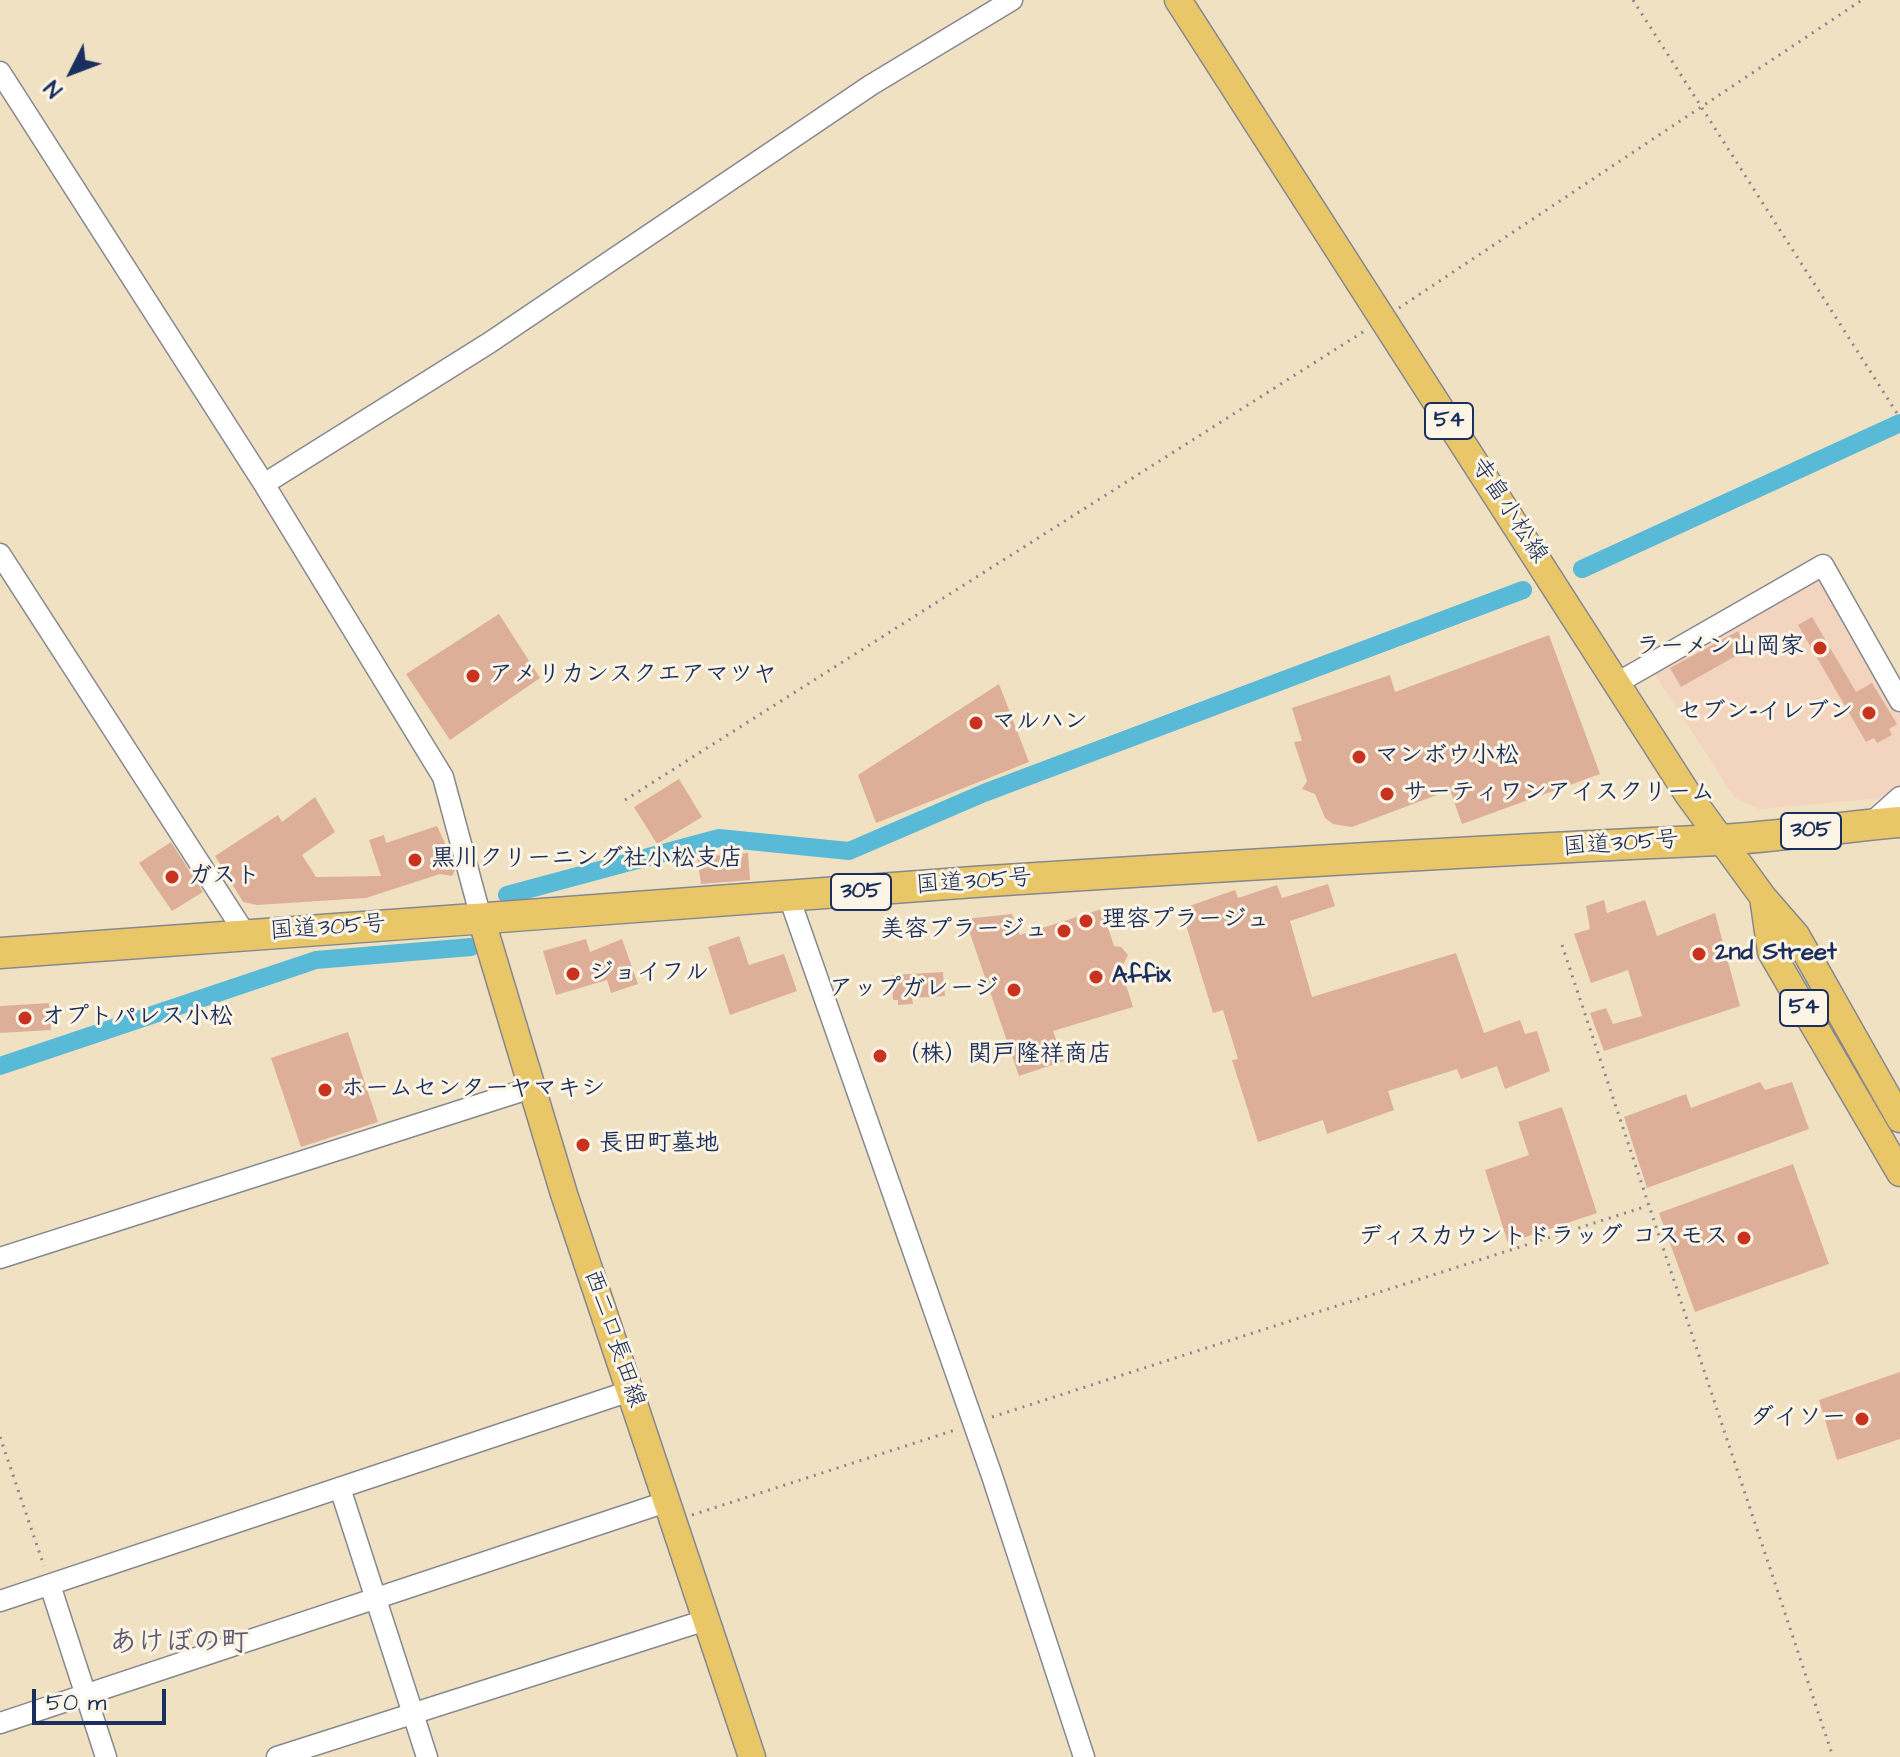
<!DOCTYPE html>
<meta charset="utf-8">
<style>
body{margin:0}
#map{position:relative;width:1900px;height:1757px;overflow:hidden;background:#f1e1c3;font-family:"Architects Daughter",sans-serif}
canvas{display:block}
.north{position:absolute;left:32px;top:32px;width:80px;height:80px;-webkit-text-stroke:6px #fcf5e5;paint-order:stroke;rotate:228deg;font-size:22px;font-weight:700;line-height:32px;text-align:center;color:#1b2f5e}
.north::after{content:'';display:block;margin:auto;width:28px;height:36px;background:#1b2f5e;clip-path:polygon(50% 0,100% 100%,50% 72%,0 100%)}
.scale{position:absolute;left:32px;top:1689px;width:134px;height:36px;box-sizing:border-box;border:4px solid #1b2f5e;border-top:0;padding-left:10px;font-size:24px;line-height:28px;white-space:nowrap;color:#1b2f5e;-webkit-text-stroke:6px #fcf5e5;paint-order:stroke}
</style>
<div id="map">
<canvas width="1900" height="1757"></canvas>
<div class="north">N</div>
<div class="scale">50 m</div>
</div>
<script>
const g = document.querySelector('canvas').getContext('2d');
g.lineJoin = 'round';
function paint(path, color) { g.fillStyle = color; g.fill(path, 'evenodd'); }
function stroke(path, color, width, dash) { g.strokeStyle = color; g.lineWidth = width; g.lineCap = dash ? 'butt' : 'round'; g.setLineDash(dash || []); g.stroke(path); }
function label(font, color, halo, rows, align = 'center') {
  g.font = font + ' "Architects Daughter","Klee One",sans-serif'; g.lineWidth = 6; g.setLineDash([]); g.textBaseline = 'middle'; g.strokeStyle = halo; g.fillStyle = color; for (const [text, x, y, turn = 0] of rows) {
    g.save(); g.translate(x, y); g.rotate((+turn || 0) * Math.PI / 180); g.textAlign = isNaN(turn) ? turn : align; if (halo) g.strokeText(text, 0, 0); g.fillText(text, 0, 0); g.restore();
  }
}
paint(new Path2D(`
 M1814 579 1826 582 1900 713V788L1883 798 1759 809 1735 798 1652 670Z`), '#f3d4bf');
stroke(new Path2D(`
 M1582 569 1900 423
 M507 895 719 838 849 851 984 793 1523 590
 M0 1066 316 960 471 947`), '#59bad8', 18);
paint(new Path2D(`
 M499 614 540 678 450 740 406 674Z
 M1812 617 1856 692 1872 683 1897 724 1889 729 1892 735 1877 743 1874 738 1866 742 1798 625Z
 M1738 631 1748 649 1681 687 1670 668Z
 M1549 635 1600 774 1462 824 1450 790 1352 827 1333 824 1325 818 1315 794 1302 789 1307 781 1294 742 1302 741 1292 708 1390 675 1395 692Z
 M999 684 1029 762 876 823 858 775Z
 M679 779 702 817 657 844 634 807Z
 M315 797 335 832 302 855 316 877 381 876 369 840 384 835 386 843 437 826 451 856 455 870 452 876 440 874 366 898 257 905 243 902 215 856 278 815 282 822Z
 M171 842 203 892 172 911 139 863Z
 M748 853 750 880 701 884 697 857Z
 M1328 884 1335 906 1290 921 1312 997 1456 953 1484 1033 1520 1020 1525 1034 1537 1031 1550 1071 1505 1089 1497 1066 1461 1079 1457 1069 1388 1091 1394 1110 1327 1134 1323 1120 1258 1142 1232 1060 1238 1059 1223 1010 1213 1013 1181 909 1235 890 1238 898 1277 885 1282 898Z
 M1604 900 1607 913 1645 900 1657 936 1715 913 1740 1006 1604 1051 1590 1013 1606 1008 1613 1024 1642 1016 1628 970 1591 983 1574 934 1590 929 1586 906Z
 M1102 909 1114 946 1121 947 1128 955 1121 969 1133 1007 1053 1031 1064 1061 1019 1076 965 919 1012 914 1020 935Z
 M739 936 749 965 784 954 797 991 730 1015 708 947Z
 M586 939 590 952 622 939 638 984 611 993 607 980 556 995 543 951Z
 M943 972 945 996 912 998 913 1004 898 1005V1000H893L892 975Z
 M49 1003 51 1030 0 1033V1006Z
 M348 1032 378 1122 301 1147 271 1058Z
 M1760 1082 1765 1090 1792 1082 1809 1129 1647 1188 1624 1117 1686 1094 1691 1108Z
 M1562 1107 1597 1213 1508 1243 1485 1170 1529 1155 1518 1122Z
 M1793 1164 1829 1264 1695 1312 1659 1213Z
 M1900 1372V1439L1837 1460 1819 1400Z`), '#deaf98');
const minor = new Path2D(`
 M0 72 264 484 443 777 481 918
 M264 484 489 343 871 85 1012 0
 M0 554 246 935
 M1617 683 1823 565 1900 701
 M1870 824 1900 797
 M789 897 992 1476 1084 1757
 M0 1258 531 1088
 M340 1488 427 1757
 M50 1585 106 1757
 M0 1601 630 1391
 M0 1723 666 1502
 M277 1757 706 1620`);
const major = new Path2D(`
 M1178 0 1687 793 1763 897 1771 952 1900 1173
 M1763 897 1796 935 1900 1119
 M481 918 564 1194 752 1757`);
const highway = new Path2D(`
 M0 953C325 932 649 904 974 882 1222 866 1471 851 1719 840 1779 837 1840 827 1900 822`);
stroke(minor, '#868890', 23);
stroke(major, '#868890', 29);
stroke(highway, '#868890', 33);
stroke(new Path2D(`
 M1633 0 1900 418
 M1399 308 1862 0
 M625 800 1366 330
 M1562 945 1833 1757
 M992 1417 1647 1206
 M0 1437 44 1566
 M692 1515 955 1430`), '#868890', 3, [2, 6]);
stroke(minor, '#fff', 20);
stroke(major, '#e9c769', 26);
stroke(highway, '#e9c769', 30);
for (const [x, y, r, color] of [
 [1820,648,8,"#c8321e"],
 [473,676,8,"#c8321e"],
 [1869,713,8,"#c8321e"],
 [976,723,8,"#c8321e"],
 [1359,757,8,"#c8321e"],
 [1387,794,8,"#c8321e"],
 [415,860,8,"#c8321e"],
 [172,877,8,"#c8321e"],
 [1086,921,8,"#c8321e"],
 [1064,931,8,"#c8321e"],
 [1699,954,8,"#c8321e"],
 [573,974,8,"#c8321e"],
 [1096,977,8,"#c8321e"],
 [1014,990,8,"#c8321e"],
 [25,1018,8,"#c8321e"],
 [880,1056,8,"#c8321e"],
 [325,1090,8,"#c8321e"],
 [583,1145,8,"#c8321e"],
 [1744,1238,8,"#c8321e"],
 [1862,1419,8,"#c8321e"]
]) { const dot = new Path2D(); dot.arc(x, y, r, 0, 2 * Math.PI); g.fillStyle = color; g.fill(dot); stroke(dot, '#fcf5e5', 3); }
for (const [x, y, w] of [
 [1449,421,48],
 [1811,831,60],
 [861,892,60],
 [1804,1008,48]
]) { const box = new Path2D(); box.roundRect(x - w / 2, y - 18, w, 36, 6); g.fillStyle = '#fcf5e5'; g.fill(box); stroke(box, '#1b2f5e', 2); }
label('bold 22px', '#1b2f5e', null, [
 ["54",1449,421],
 ["305",1811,831],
 ["305",861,892],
 ["54",1804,1008]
]);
label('24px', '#1b2f5e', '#fcf5e5', [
 ["寺畠小松線",1508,511,57],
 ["国道305号",1621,845,-4],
 ["国道305号",974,883,-4],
 ["国道305号",328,929,-4],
 ["西二口長田線",613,1339,71]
]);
label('bold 24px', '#1b2f5e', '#fcf5e5', [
 ["ラーメン山岡家",1804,648,"right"],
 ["アメリカンスクエアマツヤ",489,676],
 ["セブン-イレブン",1853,713,"right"],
 ["マルハン",992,723],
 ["マンボウ小松",1375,757],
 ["サーティワンアイスクリーム",1403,794],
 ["黒川クリーニング社小松支店",431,860],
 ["ガスト",188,877],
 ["理容プラージュ",1102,921],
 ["美容プラージュ",1048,931,"right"],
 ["2nd Street",1715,954],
 ["ジョイフル",589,974],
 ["Affix",1112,977],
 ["アップガレージ",998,990,"right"],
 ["オプトパレス小松",41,1018],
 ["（株）関戸隆祥商店",896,1056],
 ["ホームセンターヤマキシ",341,1090],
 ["長田町墓地",599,1145],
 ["ディスカウントドラッグ コスモス",1728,1238,"right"],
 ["ダイソー",1846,1419,"right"]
], 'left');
label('bold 28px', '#5f5c72', '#fcf5e5', [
 ["あけぼの町",179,1644]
]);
</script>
